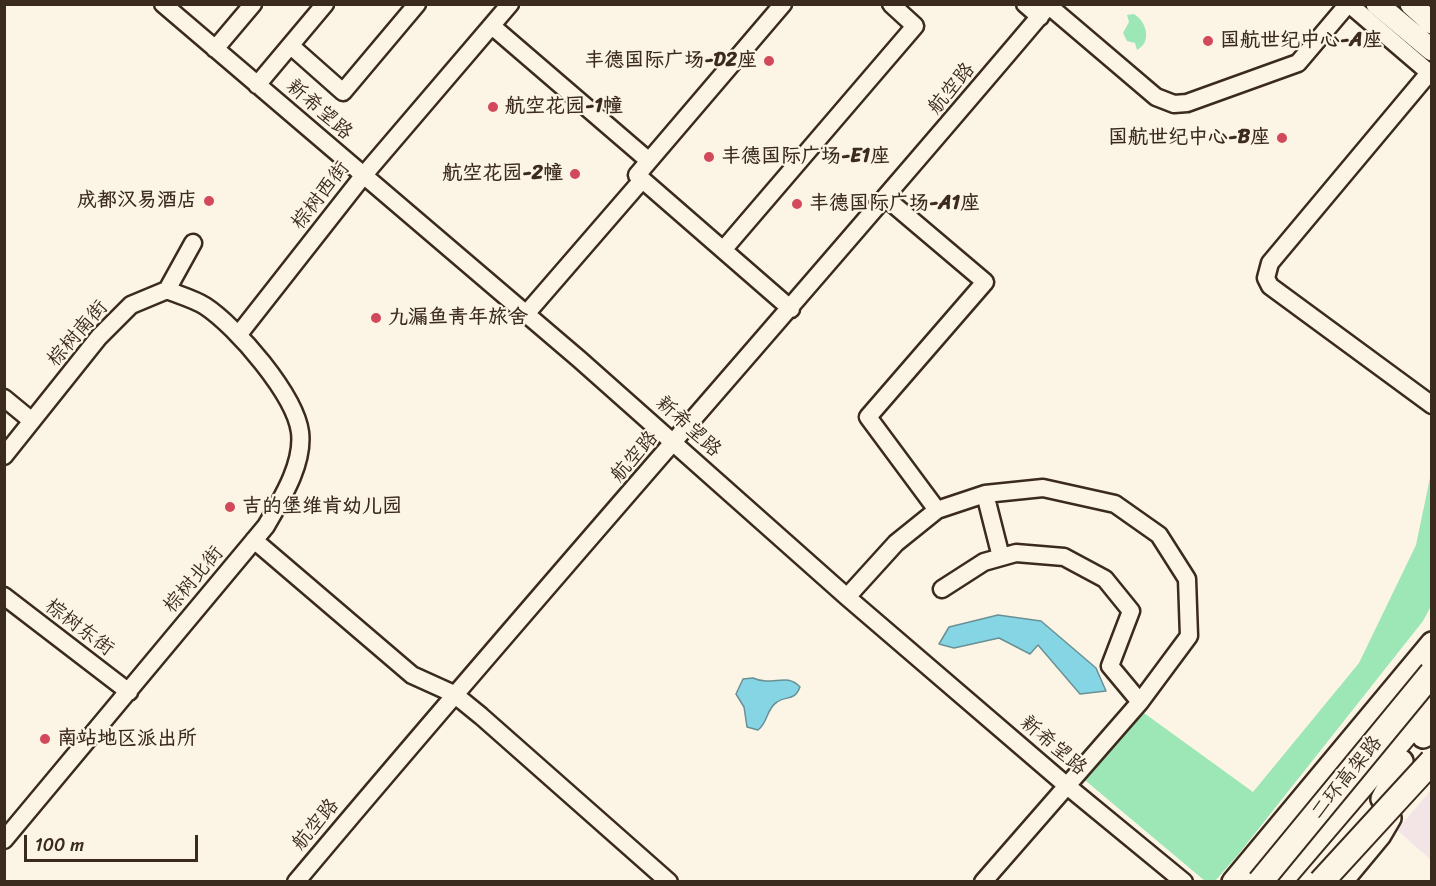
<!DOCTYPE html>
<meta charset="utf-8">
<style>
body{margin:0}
#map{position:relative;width:1436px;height:886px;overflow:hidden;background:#fcf5e5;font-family:Sriracha,sans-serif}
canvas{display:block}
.frame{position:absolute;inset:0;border:6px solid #3b2a1e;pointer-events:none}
.scale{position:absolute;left:24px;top:835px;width:174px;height:27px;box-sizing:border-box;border:3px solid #3b2a1e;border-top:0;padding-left:8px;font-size:18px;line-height:21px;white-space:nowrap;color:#3b2a1e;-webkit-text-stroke:4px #fcf5e5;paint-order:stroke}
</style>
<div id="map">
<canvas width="1436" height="886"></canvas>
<div class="frame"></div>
<div class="scale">100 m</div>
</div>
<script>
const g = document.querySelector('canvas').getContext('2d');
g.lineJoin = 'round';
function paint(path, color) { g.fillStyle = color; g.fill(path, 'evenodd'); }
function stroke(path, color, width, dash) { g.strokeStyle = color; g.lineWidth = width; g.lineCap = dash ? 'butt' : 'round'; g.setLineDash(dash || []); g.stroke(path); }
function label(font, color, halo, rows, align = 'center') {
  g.font = font + ' Sriracha,"LXGW WenKai TC",sans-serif'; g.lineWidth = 4.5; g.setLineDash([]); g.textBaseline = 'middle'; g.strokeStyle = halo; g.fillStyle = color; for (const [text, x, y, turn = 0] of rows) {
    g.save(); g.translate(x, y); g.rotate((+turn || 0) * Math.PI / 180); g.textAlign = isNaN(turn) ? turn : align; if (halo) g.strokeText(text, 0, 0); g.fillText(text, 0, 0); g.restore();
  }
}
paint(new Path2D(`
 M1431 790V860L1397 830Z`), '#f3e4e6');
paint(new Path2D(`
 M1134 14C1147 22 1152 42 1137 50L1135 43 1127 41 1123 33 1129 22 1127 15Z
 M1431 473V606L1423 621 1237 856 1215 881H1205L1080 776 1144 713 1253 792 1359 663 1416 545Z`), '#9de6b5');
const water = new Path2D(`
 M998 615 1041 621 1096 668 1106 691 1080 694 1038 645 1030 654 999 638 954 648 939 644 949 627Z
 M753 678C773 687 786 672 800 687 794 702 787 695 777 702 766 709 768 723 758 730L747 727 744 707 736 694 743 679Z`);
paint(water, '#86d5e4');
stroke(water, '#689195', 1.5);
const minor = new Path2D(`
 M163 4 579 359 847 597 1066 785 1184 882
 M783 4 637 175 791 309
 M1025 4 1040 17
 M1349 4 1432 75
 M1049 6 1156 97 1174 104 1187 103 1298 63 1348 4
 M492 26 649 161
 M291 46 343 92 417 4
 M215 49 253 4
 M1429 73 1270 263 1266 278 1270 286 1432 405
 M257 85 325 4
 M887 199 985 282 868 417 937 510
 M723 250 915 26 891 4
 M167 290 193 243
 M526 314 642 180
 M239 334 363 176 510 4
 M4 398 32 421
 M4 456 99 337 131 305 167 290
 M985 494 1001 557
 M254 540 412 675 454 694 481 716 669 882
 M942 589 984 562 1016 553 1064 557 1105 579 1131 611 1110 666 1140 702
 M4 596 129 692
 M847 597 896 543 937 510 985 494 1043 488 1115 504 1159 535 1187 579 1189 636 1140 702 983 882
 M4 840 266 526C281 500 304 464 300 432 295 395 237 327 205 306 194 299 179 295 167 290
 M296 882C544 586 801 299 1050 4`);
const major = new Path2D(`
 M1377 4 1432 50
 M1411 4 1432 23
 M1423 737 1432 732
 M1382 799 1402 761
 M1233 882 1432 643
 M1341 882 1380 835 1390 818`);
const highway = new Path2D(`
 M1279 882 1432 703`);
stroke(minor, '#3b2a1e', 21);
stroke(major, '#3b2a1e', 26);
stroke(highway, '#3b2a1e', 28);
stroke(minor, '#fcf5e5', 16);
stroke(major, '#fcf5e5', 21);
stroke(highway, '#fcf5e5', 24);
const highwayBridge = new Path2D(`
 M1260 882 1432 673
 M1321 882 1432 761`);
stroke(highwayBridge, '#3b2a1e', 28, []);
stroke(highwayBridge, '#fcf5e5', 24);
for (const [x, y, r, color] of [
 [1208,41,6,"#d1495b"],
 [769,61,6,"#d1495b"],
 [493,107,6,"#d1495b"],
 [1282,138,6,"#d1495b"],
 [709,157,6,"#d1495b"],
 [575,174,6,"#d1495b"],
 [209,201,6,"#d1495b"],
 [797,204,6,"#d1495b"],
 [376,318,6,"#d1495b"],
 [230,507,6,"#d1495b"],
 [45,739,6,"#d1495b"]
]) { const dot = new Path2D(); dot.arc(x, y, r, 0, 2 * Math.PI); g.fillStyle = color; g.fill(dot); stroke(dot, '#fcf5e5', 2); }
label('bold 20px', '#3b2a1e', '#fcf5e5', [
 ["国航世纪中心-A座",1220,41],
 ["丰德国际广场-D2座",757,61,"right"],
 ["航空花园-1幢",505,107],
 ["国航世纪中心-B座",1270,138,"right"],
 ["丰德国际广场-E1座",721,157],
 ["航空花园-2幢",563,174,"right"],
 ["成都汉易酒店",197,201,"right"],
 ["丰德国际广场-A1座",809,204],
 ["九漏鱼青年旅舍",388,318],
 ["吉的堡维肯幼儿园",242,507],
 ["南站地区派出所",57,739]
], 'left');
label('20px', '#3b2a1e', '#fcf5e5', [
 ["航空路",952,89,-50],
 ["新希望路",319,110,41],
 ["棕树西街",321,196,-52],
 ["棕树南街",78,334,-49],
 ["新希望路",688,427,42],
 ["航空路",635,457,-49],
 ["棕树北街",194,580,-50],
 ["棕树东街",79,628,37],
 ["新希望路",1053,746,40],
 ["二环高架路",1347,778,-51],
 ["航空路",316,825,-50]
]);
</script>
